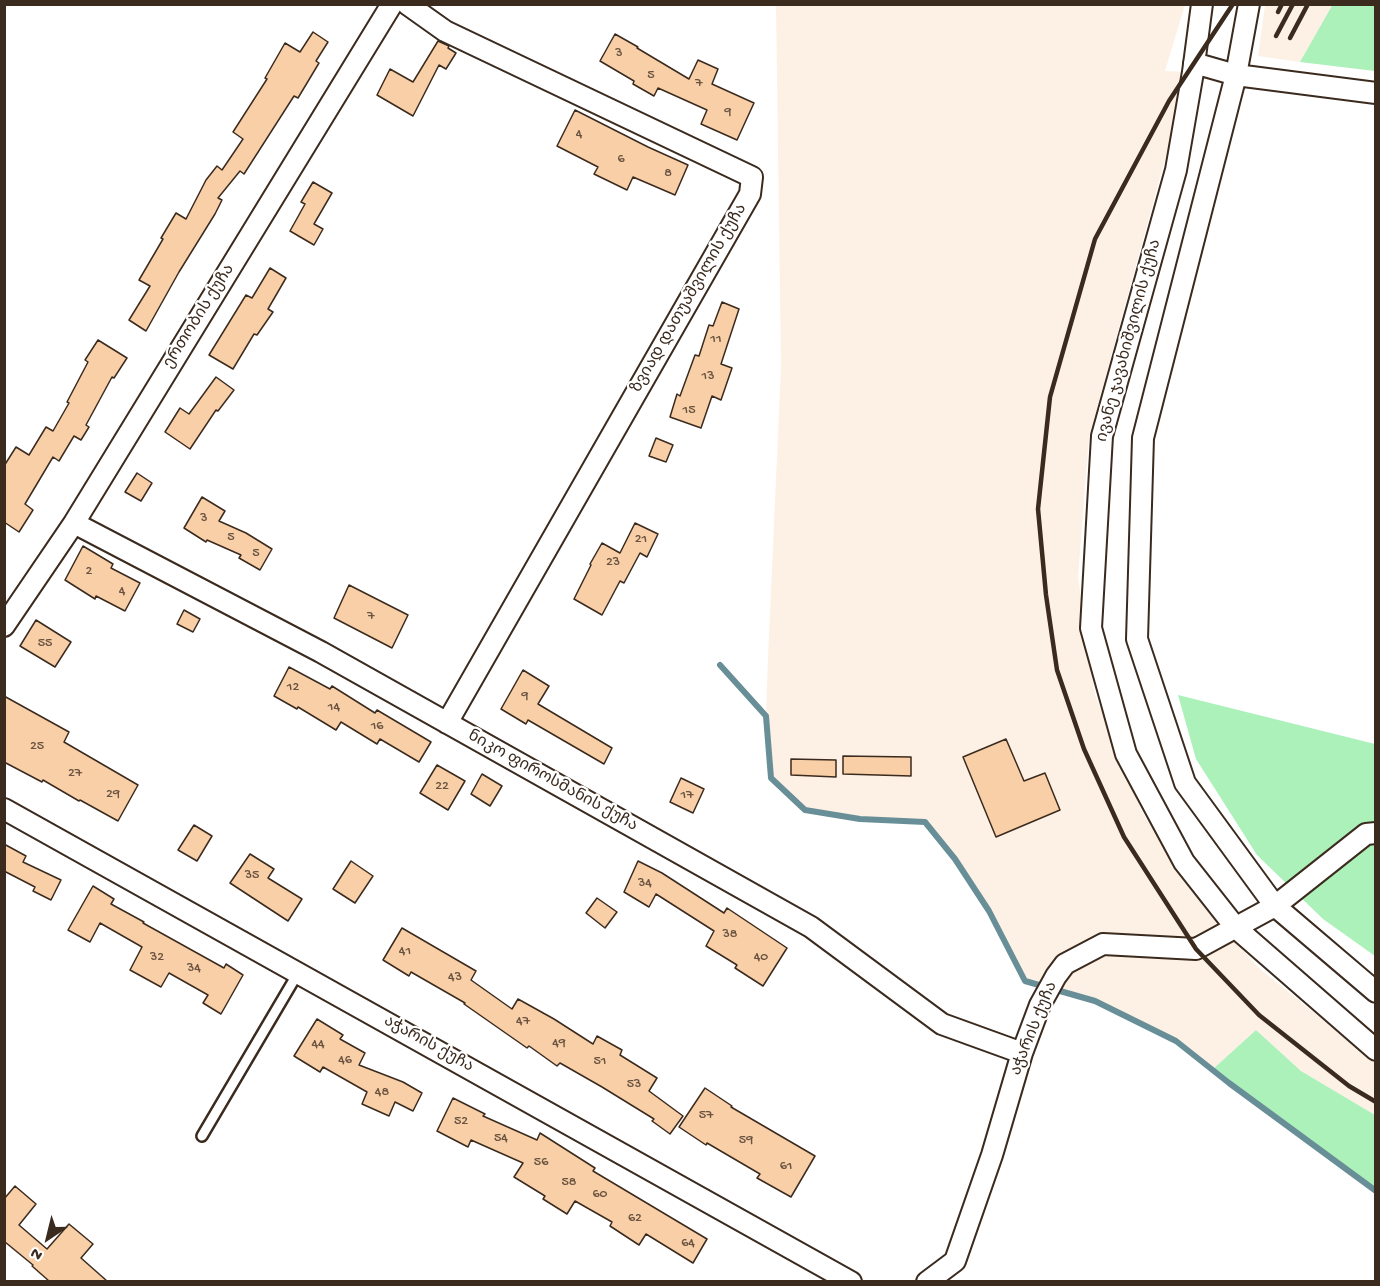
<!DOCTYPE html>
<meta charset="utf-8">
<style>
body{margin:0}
#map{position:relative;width:1380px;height:1286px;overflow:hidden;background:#fff;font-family:"Gochi Hand",sans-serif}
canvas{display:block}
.frame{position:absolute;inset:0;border:6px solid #3b2a1e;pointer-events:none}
.north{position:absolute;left:18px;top:1208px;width:60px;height:60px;-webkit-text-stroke:4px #fff;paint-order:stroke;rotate:215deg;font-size:16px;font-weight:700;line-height:24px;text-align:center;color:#3b2a1e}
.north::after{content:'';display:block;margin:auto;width:21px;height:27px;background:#3b2a1e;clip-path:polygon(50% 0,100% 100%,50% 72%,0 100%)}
</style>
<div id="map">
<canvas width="1380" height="1286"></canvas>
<div class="frame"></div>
<div class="north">N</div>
</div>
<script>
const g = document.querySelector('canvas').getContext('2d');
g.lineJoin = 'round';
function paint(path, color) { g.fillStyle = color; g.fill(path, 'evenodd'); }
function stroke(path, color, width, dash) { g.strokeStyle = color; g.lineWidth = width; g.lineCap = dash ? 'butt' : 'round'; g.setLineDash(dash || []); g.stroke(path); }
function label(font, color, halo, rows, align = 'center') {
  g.font = font + ' "Gochi Hand","Noto Sans Georgian",sans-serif'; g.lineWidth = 4.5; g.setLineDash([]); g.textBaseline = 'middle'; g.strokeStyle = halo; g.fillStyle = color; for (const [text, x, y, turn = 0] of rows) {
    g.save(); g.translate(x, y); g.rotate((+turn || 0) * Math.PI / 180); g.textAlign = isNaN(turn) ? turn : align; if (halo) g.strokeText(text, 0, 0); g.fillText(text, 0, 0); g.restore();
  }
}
paint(new Path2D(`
 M776 5H1185L1165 71 1189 72 1089 437 1078 577 1095 695 1142 812 1218 924 1259 968 1361 1051 1375 1061V1115L1301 1071 1256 1030 1212 1070 1176 1041 1095 1001 1025 981 989 911 955 859 925 822 860 819 805 810 771 778 766 716 768 657 781 367Z
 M1265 5H1333L1300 62 1258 56Z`), '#fdf1e5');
paint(new Path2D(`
 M1333 4 1375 5V71L1300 62Z
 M1178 695 1375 744V956L1323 919 1257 855 1196 759Z
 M1256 1030 1301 1071 1375 1115V1191L1212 1070Z`), '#acf0ba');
stroke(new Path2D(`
 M720 665 766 716 771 778 805 810 860 819 925 822 955 859 989 911 1025 981 1095 1001 1176 1041 1229 1083 1376 1191`), '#688f97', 6);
const building = new Path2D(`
 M313 32 328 42 316 61 319 63 298 98 294 96 244 174 240 171 218 198 222 200 215 214 179 272 146 331 129 320 150 286 139 280 163 239 161 238 176 213 186 219 206 180 217 166 222 170 243 139 233 132 267 79 265 78 285 43 300 52Z
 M615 34 638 47 637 48 689 79 698 60 718 69 712 84 754 103 737 140 701 124 707 110 658 88 654 96 633 84 634 81 600 61Z
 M438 41 449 46 448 48 456 53 446 69 439 65 413 116 377 95 390 69 413 82Z
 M575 110 648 147 688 165 675 195 633 177 627 190 594 174 598 167 557 146Z
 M313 182 332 193 314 224 323 229 314 245 290 231 305 204 301 202Z
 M270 268 286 278 268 309 273 312 257 335 254 334 233 369 209 355 246 295 252 298Z
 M722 302 739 309 721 364 732 368 721 400 712 396 701 428 670 417 677 394 680 396 695 355 699 356 709 325 713 326Z
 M98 340 127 358 114 378 112 377 86 425 89 427 81 440 74 436 59 461 53 457 25 504 33 510 19 532 4 522V466L16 447 29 455 46 427 53 431 69 403 67 402 88 362 85 360Z
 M216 377 234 390 218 411 216 410 190 449 165 432 180 408 189 414Z
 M656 438 673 445 666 462 649 456Z
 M137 473 152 483 141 501 125 492Z
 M202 497 225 511 219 521 246 533 272 549 260 570 239 558 241 555 207 540 206 542 184 528Z
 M635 523 658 534 647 557 640 553 624 583 620 581 602 615 574 599 591 565 590 564 602 543 620 553Z
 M83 546 113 564 111 568 140 583 125 611 96 596 95 599 65 580Z
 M349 585 408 615 392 648 334 618Z
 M184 610 200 619 193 632 177 624Z
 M36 620 71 642 55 667 20 646Z
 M289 667 330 689 332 686 375 713 377 710 431 742 419 762 380 739 377 744 341 722 336 730 298 707 297 709 274 696Z
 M523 670 549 686 538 704 612 748 604 764 528 720 526 724 501 709Z
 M4 696 69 732 64 742 138 785 118 821 80 800 79 801 43 780 42 782 4 762Z
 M1006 739 1024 781 1045 773 1060 810 996 837 963 757Z
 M843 756 911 757V776L843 774Z
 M791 759 836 760V777L791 775Z
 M437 765 465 781 448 810 420 793Z
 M482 774 502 786 490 806 471 794Z
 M681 778 704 789 693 813 670 802Z
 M194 825 212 836 197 861 178 850Z
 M4 844 26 856 23 862 61 880 51 900 33 891 35 887 4 871Z
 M250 854 274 869 268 878 302 899 288 921 230 883Z
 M351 861 373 876 355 903 333 889Z
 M638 861 662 873 724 913 727 908 787 948 763 986 735 968 737 965 706 946 714 931 656 894 649 907 624 892Z
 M93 886 114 899 111 904 144 922 143 923 224 968 226 964 243 975 221 1014 203 1003 208 995 169 973 161 987 130 970 142 947 100 923 90 942 68 930Z
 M597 898 617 912 605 928 586 913Z
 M402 928 476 971 471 980 512 1009 518 999 554 1019 593 1044 597 1036 622 1050 620 1055 657 1078 649 1091 683 1116 670 1134 652 1121 654 1119 602 1087 560 1063 557 1066 529 1046 527 1048 464 1004 465 1003 411 972 409 976 383 960Z
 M317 1019 343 1035 340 1039 365 1053 359 1065 403 1082 422 1093 413 1111 395 1102 389 1116 362 1104 367 1092 323 1067 320 1072 294 1056Z
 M705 1088 732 1106 731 1107 815 1156 791 1197 757 1178 760 1174 707 1143 706 1145 679 1127Z
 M453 1098 485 1114 483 1116 537 1140 540 1133 595 1168 593 1171 707 1239 693 1263 646 1234 639 1245 610 1226 612 1222 575 1201 567 1214 543 1199 545 1196 514 1177 523 1163 471 1140 468 1147 437 1131Z
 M15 1186 36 1204 19 1225 47 1249 69 1224 93 1244 81 1258 107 1281H49L32 1266 33 1265 5 1242H4V1199Z`);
paint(building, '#f8cfa7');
stroke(building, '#3b2a1e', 1.5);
const service = new Path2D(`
 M202 1136 298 973`);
const minor = new Path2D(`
 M407 4 445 31 752 177 750 194 447 723
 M1202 4 1193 72 1176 170 1102 436 1091 628 1126 754 1184 862 1236 928 1376 1050
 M1249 4 1236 75 1143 438 1137 639 1185 783 1275 906 1376 992
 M1194 63 1236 75 1376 93
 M74 523 321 652 811 927 942 1024 1022 1053
 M4 626 74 523 392 4
 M4 809 851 1282
 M927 1282 955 1261 992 1155 1022 1053 1040 1005 1056 976 1065 964 1103 944 1196 949 1275 906 1366 834 1376 833`);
stroke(service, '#3b2a1e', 14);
stroke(minor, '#3b2a1e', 24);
stroke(service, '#fff', 9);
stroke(minor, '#fff', 20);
stroke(new Path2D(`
 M1233 4 1169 101 1095 239 1050 397 1038 509 1046 595 1057 670 1084 749 1124 837 1196 949 1259 1015 1349 1086 1376 1102
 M1278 12 1282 4
 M1276 36 1293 4
 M1290 38 1308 4`), '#3b2a1e', 4.5);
label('14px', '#6a5340', null, [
 ["3",619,54],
 ["5",651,76],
 ["7",699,84],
 ["9",728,113],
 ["4",579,135],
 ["6",621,160],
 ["8",668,174],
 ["11",716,340],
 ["13",708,377],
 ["15",689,411],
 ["3",204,519],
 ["5",231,538],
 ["21",641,540],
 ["5",256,554],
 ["23",613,563],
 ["2",89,572],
 ["4",122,592],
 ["7",371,617],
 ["55",45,644],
 ["12",293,688],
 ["9",525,697],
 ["14",334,708],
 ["16",377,727],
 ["25",37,747],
 ["27",75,774],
 ["22",442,787],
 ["29",113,795],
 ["17",687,796],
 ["35",252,876],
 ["34",645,884],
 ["38",730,935],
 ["41",405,952],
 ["32",157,958],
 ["40",761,958],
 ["34",194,969],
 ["43",455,978],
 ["47",523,1022],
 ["49",559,1044],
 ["44",318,1045],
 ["46",345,1061],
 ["51",600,1062],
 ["53",634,1085],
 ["48",382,1093],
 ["57",706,1116],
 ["52",461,1122],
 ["54",501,1139],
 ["59",746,1141],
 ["56",541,1163],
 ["61",786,1167],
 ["58",569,1183],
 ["60",600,1195],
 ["62",635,1219],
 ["64",688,1244]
]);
label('16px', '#3b2a1e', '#fff', [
 ["ზვიად დათუაშვილის ქუჩა",690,299,-60],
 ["ერთობის ქუჩა",200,317,-58],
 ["ივანე ჯავახიშვილის ქუჩა",1130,341,-75],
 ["ნიკო ფიროსმანის ქუჩა",552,782,29],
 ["აჭარის ქუჩა",1035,1029,-68],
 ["აჭარის ქუჩა",428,1045,29]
]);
</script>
